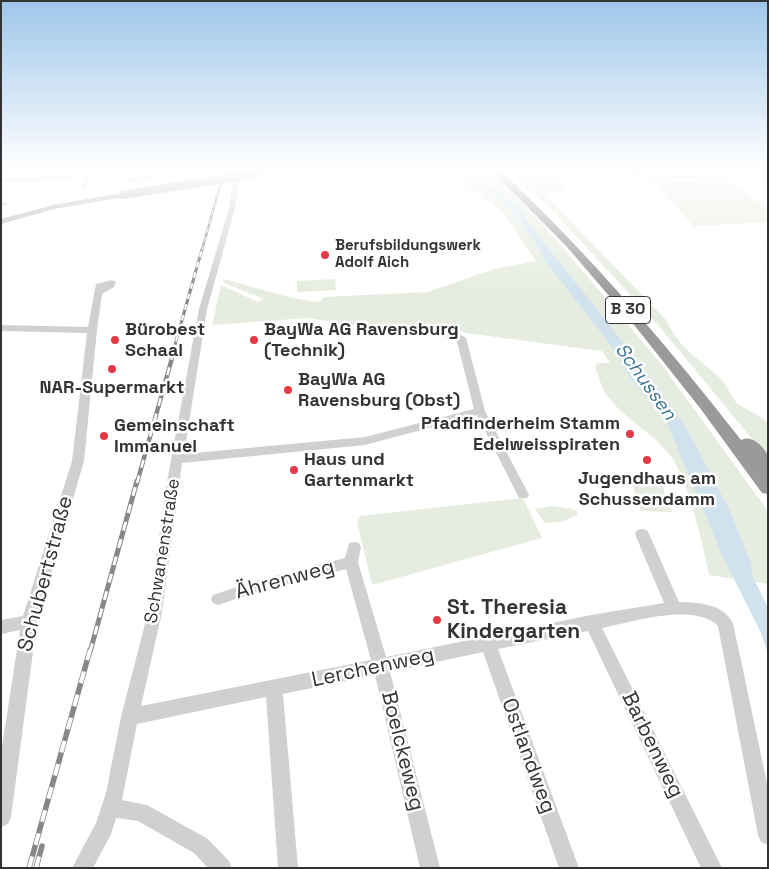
<!DOCTYPE html>
<meta charset="utf-8">
<style>
body{margin:0}
#map{position:relative;width:769px;height:869px;overflow:hidden;background:#fff;font-family:"Space Grotesk",sans-serif}
canvas{display:block}
.frame{position:absolute;inset:0;border:2px solid #333;pointer-events:none}
</style>
<div id="map">
<canvas width="769" height="869"></canvas>
<div class="frame"></div>
</div>
<script>
const g = document.querySelector('canvas').getContext('2d');
g.lineJoin = 'round';
function paint(path, color) { g.fillStyle = color; g.fill(path, 'evenodd'); }
function stroke(path, color, width, dash) { g.strokeStyle = color; g.lineWidth = width; g.lineCap = dash ? 'butt' : 'round'; g.setLineDash(dash || []); g.stroke(path); }
function label(font, color, halo, rows, align = 'center') {
  g.font = font + ' "Space Grotesk",sans-serif'; g.lineWidth = 5; g.setLineDash([]); g.textBaseline = 'middle'; g.strokeStyle = halo; g.fillStyle = color; for (const [text, x, y, turn = 0] of rows) {
    g.save(); g.translate(x, y); g.rotate((+turn || 0) * Math.PI / 180); g.textAlign = isNaN(turn) ? turn : align; if (halo) g.strokeText(text, 0, 0); g.fillText(text, 0, 0); g.restore();
  }
}
paint(new Path2D(`
 M454 171H490L510 189 553 236 662 365 768 511V584L709 575C703 545 689 483 672 458 654 433 628 422 609 398 602 390 599 377 595 367L597 363H610L602 351 466 333 453 327 461 335 459 340 307 318 212 325 221 285 258 302 264 299 224 283 223 279C255 287 287 299 320 302L324 297 428 292 494 269 536 261 503 212 472 190Z
 M509 171H553L555 174H565L558 178 566 192 544 193 667 321C677 347 701 360 720 378 728 385 730 397 738 404 748 411 757 413 768 423V458L658 325 550 208Z
 M721 171H768V182L763 179 727 178 748 176 722 177Z
 M695 178 725 179 768 208V222L694 226 651 180 698 182Z
 M335 279 336 290 297 292V281Z
 M629 475 659 477 672 512 641 511Z
 M523 498 542 538 372 585 357 522 360 516Z
 M552 506 573 509 577 512V515L561 522 545 523 535 509Z`), '#e6ecdf');
paint(new Path2D(`
 M461 171H469L473 176C493 188 517 199 527 221L647 373 687 429 731 513 751 564 752 575 768 608V654L761 633 722 555 667 423 629 376 610 344 546 262C538 245 516 213 502 201 489 190 472 184 461 171Z`), '#cfe2ee');
paint(new Path2D(`
 M112 171 114 174 90 177 87 187 84 189 81 187 84 177 18 183 1 182V178L18 179Z
 M172 171H195L125 183 122 181Z
 M236 171H242L239 179 235 208 207 309 184 454 365 437 474 409 456 338 461 335 466 338 485 411 529 495 527 498H519L477 415 365 445 182 463 162 612 141 706 371 660 346 569 248 595 218 605 213 603 211 599 213 595 248 583 345 558 349 543 354 542 359 543 361 547 358 562 386 657 591 615 664 603 635 534 637 530 642 529 647 530 649 534 679 602C698 603 723 603 733 623L768 788V845L761 842 758 835 718 626C694 602 632 622 602 628L722 868H701L588 631 498 649 579 868H559L483 652 390 672 440 868H420L375 675 283 694 298 868H278L266 697 137 724 122 800 147 805 208 839 229 861 232 868H208L194 853 138 821 116 818 111 834 93 868H72L96 823 106 793 121 717 148 612 168 476 199 309 229 208 233 179Z
 M629 171H635L636 173 724 175 727 177 724 179 634 177Z
 M1 203 7 202 10 204 1 207Z
 M112 280 116 282 114 287 102 294 97 330 84 461 37 622 11 817 8 824 1 827V753L20 630 1 634V620L23 616 72 461 87 333 1 331V325L88 327 96 284Z`), '#d0d0d0');
paint(new Path2D(`
 M260 171H275L251 177 247 175Z
 M122 193H125V197L54 209 1 224V219L53 205Z`), '#ababab');
paint(new Path2D(`
 M492 171H501C589 254 667 345 741 440 751 434 764 446 768 456 769 463 768 485 768 494L762 493 700 408 635 326 567 247Z`), '#9a9a9a');
const railFar4 = new Path2D(`
 M202 250 224 171`);
const railFar3 = new Path2D(`
 M173 352 202 249`);
const railFar2 = new Path2D(`
 M137 483 174 351`);
const railFar1 = new Path2D(`
 M90 652 137 481`);
const rail = new Path2D(`
 M29 868 90 650
 M36 868 42 846`);
stroke(railFar4, '#888', 2.5);
stroke(railFar3, '#888', 3);
stroke(railFar2, '#888', 4.5);
stroke(railFar1, '#888', 5);
stroke(rail, '#888', 5.5);
stroke(railFar4, '#fff', 1, [4.5]);
stroke(railFar3, '#fff', 2, [5.5]);
stroke(railFar2, '#fff', 2.5, [8]);
stroke(railFar1, '#fff', 3, [9]);
stroke(rail, '#fff', 4, [12]);
stroke(new Path2D(`
 M122 195 251 175`), '#ababab', 8);
const sky = g.createLinearGradient(0, 0, 0, 293);
sky.addColorStop(0, '#9ec6ea');
sky.addColorStop(0.58, '#fff');
sky.addColorStop(1, '#ffffff00');
g.fillStyle = sky;
g.fillRect(0, 0, 769, 293);
for (const [x, y, r, color] of [
 [325,255,5,"#e63946"],
 [115,340,5,"#e63946"],
 [254,340,5,"#e63946"],
 [112,369,5,"#e63946"],
 [288,390,5,"#e63946"],
 [630,434,5,"#e63946"],
 [104,436,5,"#e63946"],
 [647,460,5,"#e63946"],
 [294,470,5,"#e63946"],
 [437,620,5,"#e63946"]
]) { const dot = new Path2D(); dot.arc(x, y, r, 0, 2 * Math.PI); g.fillStyle = color; g.fill(dot); stroke(dot, '#fff', 2); }
label('bold 15px', '#333', '#fff', [
 ["Berufsbildungswerk",335,246],
 ["Adolf Aich",335,263]
], 'left');
for (const [x, y, w] of [
 [628,310,45]
]) { const box = new Path2D(); box.roundRect(x - w / 2, y - 13.5, w, 27, 4); g.fillStyle = '#fff'; g.fill(box); stroke(box, '#333', 1); }
label('bold 16px', '#333', null, [
 ["B 30",628,310]
]);
label('bold 18px', '#333', '#fff', [
 ["Bürobest",125,330],
 ["Schaal",125,351],
 ["BayWa AG Ravensburg",264,330],
 ["(Technik)",264,351],
 ["BayWa AG",298,380],
 ["Ravensburg (Obst)",298,401],
 ["NAR-Supermarkt",112,388,"center"],
 ["Pfadfinderheim Stamm",620,424,"right"],
 ["Edelweisspiraten",620,445,"right"],
 ["Gemeinschaft",114,426],
 ["Immanuel",114,447],
 ["Haus und",304,460],
 ["Gartenmarkt",304,481],
 ["Jugendhaus am",647,479,"center"],
 ["Schussendamm",647,500,"center"]
], 'left');
label('18px', '#333', '#fff', [
 ["Schwanenstraße",163,551,-81]
]);
label('italic 19px', '#3f7597', '#fff', [
 ["Schussen",645,382,54]
]);
label('21px', '#333', '#fff', [
 ["Schubertstraße",46,574,-75],
 ["Ährenweg",285,580,-15],
 ["Lerchenweg",373,668,-12],
 ["Barbenweg",652,745,64],
 ["Boelckeweg",402,751,76],
 ["Ostlandweg",528,756,70]
]);
label('bold 21px', '#333', '#fff', [
 ["St. Theresia",447,608],
 ["Kindergarten",447,632]
], 'left');
</script>
